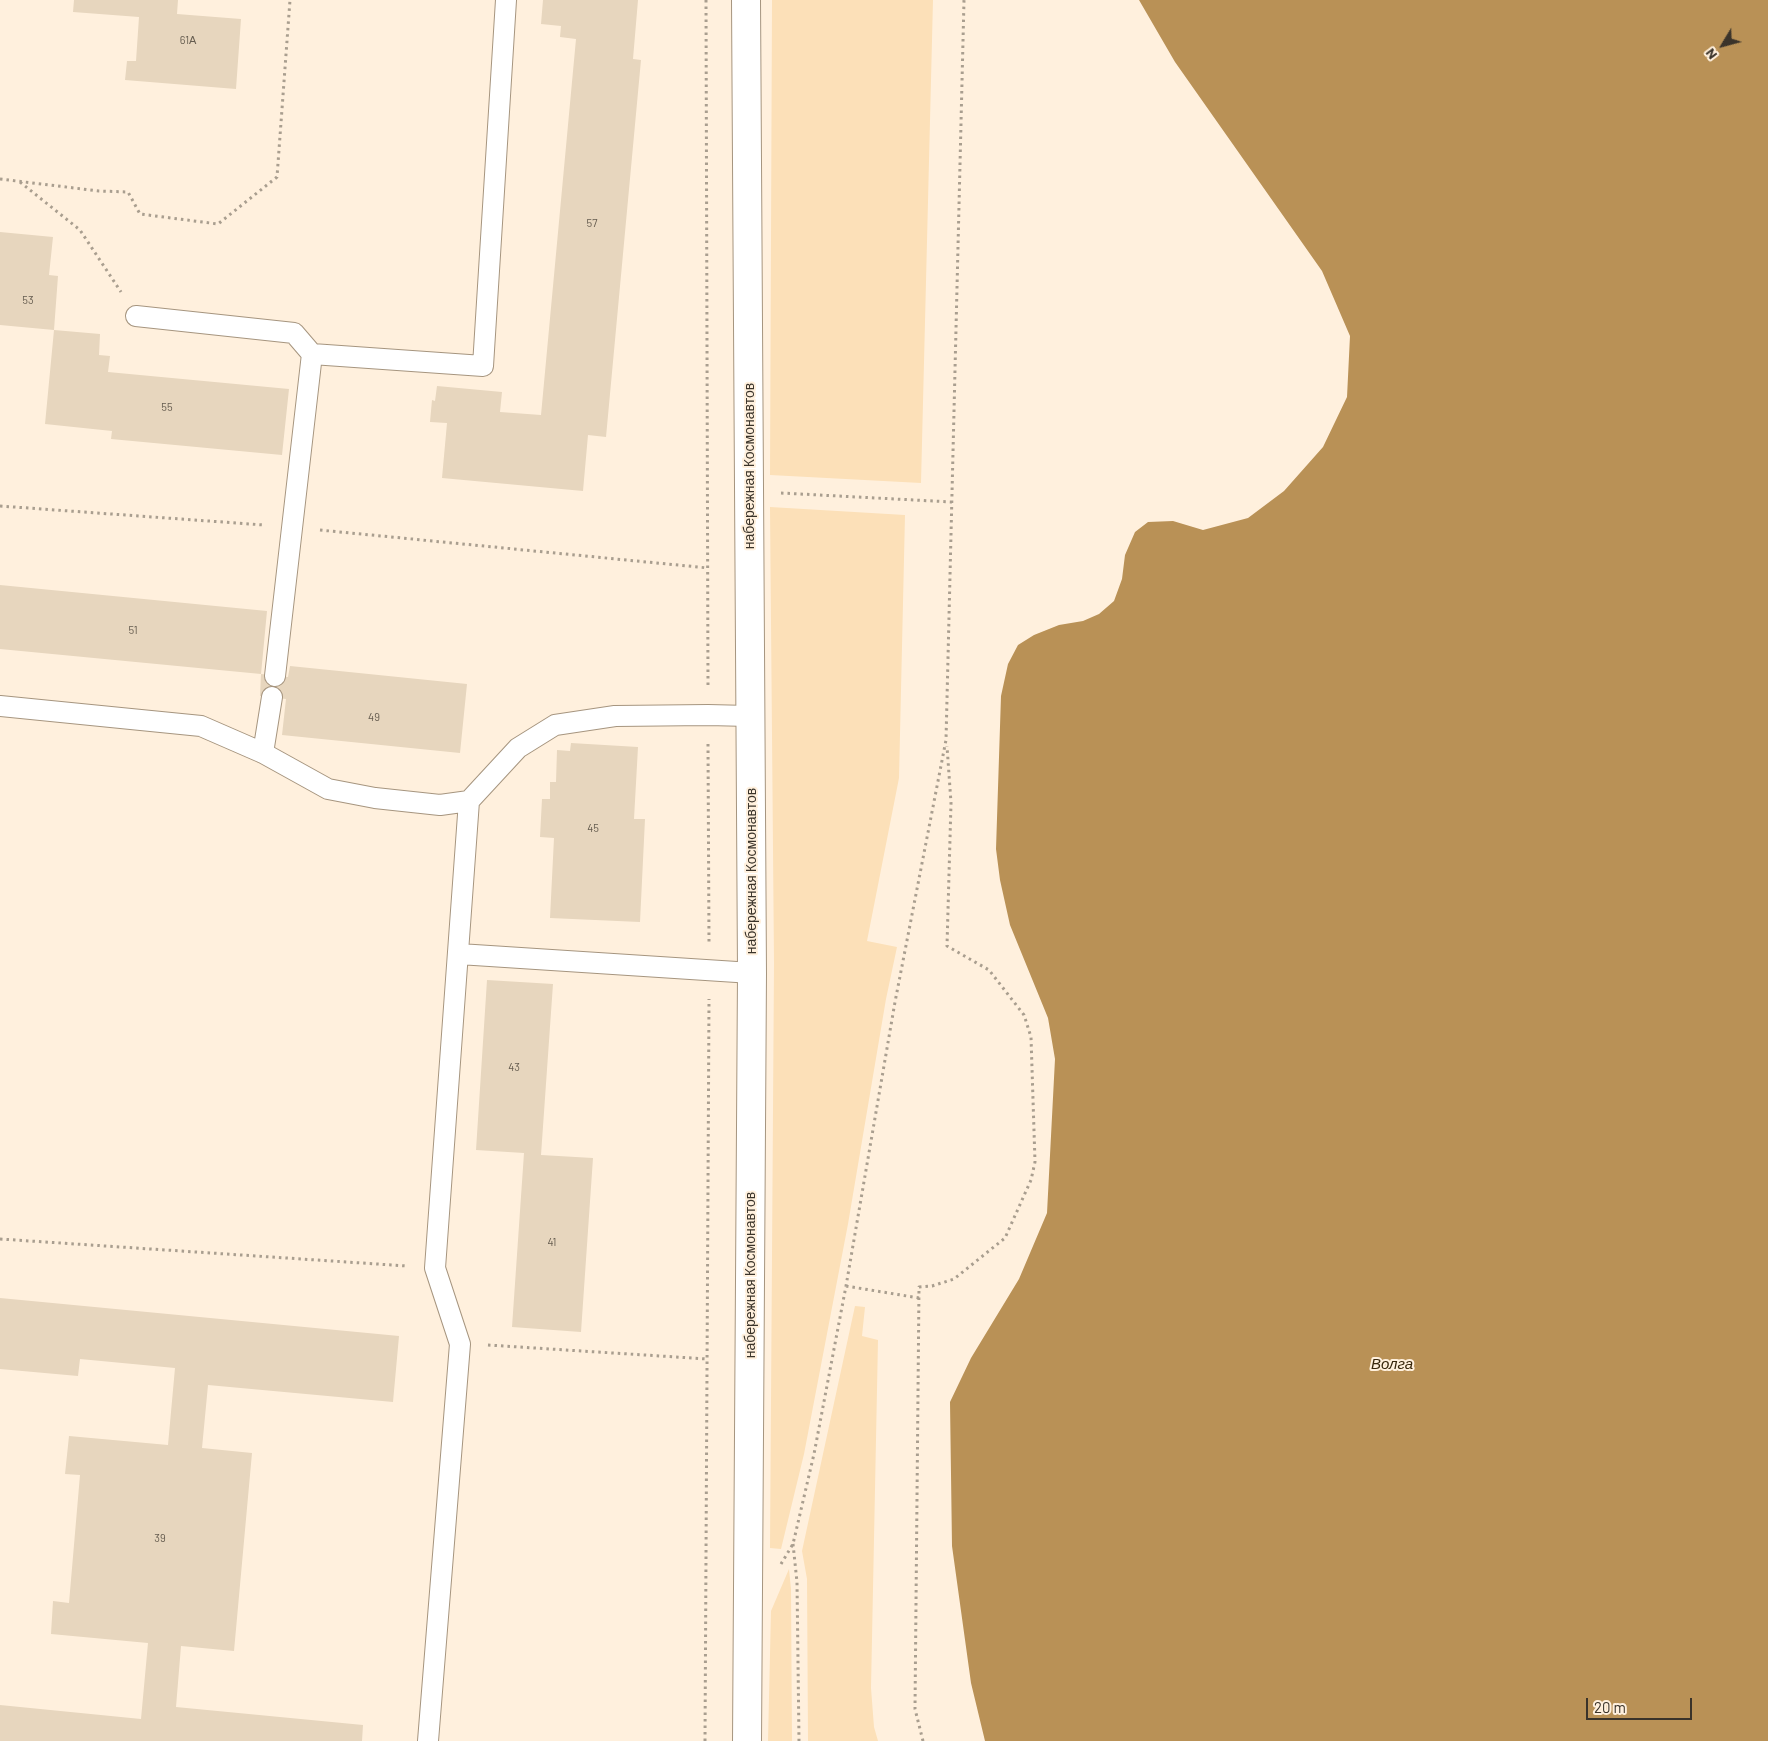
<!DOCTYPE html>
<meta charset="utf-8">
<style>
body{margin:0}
#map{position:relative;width:1768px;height:1741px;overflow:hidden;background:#fff0dd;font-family:Barlow,sans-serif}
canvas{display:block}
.north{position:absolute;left:1698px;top:20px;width:50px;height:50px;-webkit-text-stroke:4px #fff0dd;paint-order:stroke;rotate:233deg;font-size:14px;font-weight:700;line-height:20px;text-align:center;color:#3a332a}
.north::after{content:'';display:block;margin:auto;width:18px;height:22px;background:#3a332a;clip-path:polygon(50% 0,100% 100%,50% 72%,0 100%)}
.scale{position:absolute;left:1586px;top:1698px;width:106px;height:22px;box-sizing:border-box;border:2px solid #3a332a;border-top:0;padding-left:6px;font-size:15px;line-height:18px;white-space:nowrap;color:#3a332a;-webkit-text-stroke:4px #fff0dd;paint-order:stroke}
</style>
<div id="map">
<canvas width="1768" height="1741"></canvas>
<div class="north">N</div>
<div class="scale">20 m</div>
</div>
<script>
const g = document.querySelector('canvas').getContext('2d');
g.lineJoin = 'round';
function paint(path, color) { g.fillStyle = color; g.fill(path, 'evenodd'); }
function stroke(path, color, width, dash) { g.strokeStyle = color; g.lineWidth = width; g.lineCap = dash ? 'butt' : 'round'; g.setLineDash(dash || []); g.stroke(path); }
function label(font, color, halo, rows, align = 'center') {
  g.font = font + ' Barlow,sans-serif'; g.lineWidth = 4; g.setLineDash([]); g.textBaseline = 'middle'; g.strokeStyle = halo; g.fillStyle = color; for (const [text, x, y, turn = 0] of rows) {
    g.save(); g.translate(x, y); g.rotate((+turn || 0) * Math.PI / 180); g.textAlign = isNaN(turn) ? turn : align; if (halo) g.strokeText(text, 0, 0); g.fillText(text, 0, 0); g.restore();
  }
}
paint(new Path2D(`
 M772 0H933L921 483 770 475Z
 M770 507 905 515 899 778 867 941 897 947 886 999 848 1224 804 1454 781 1549 770 1548 774 963Z
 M855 1306 865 1307 862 1336 878 1340 871 1688 874 1727 878 1741H808L807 1579 802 1551Z
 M789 1569 791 1589 792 1741H768L771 1611Z`), '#fce0b8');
paint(new Path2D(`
 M1139 0H1768V1741H985L971 1683 952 1546 950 1402 971 1358 1019 1279 1047 1213 1055 1059 1048 1018 1010 925 1000 880 996 849 1001 696 1008 664 1018 645 1034 635 1059 625 1083 621 1099 614 1114 601 1122 579 1125 555 1135 532 1148 522 1173 521 1203 530 1248 518 1284 491 1323 447 1347 397 1350 336 1322 271 1175 62Z`), '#b99156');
paint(new Path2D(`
 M74 0H178L177 14 241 19 236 89 125 80 127 61H136L139 17 73 12Z
 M543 0H638L633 59 641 60 606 437 588 435 583 491 442 478 447 423 430 422 432 400 435 401 437 386 502 392 500 412 541 415 576 39 560 37 561 26 541 24Z
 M0 232 53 237 49 275 58 276 54 330 0 325Z
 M54 330 100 334 99 355 110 356 108 372 289 389 282 455 111 439 112 431 45 424Z
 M0 585 267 611 261 674 0 649Z
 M290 666 467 684 460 753 282 735 286 699 260 696 261 674 288 677Z
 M571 743 638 747 634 819H645L640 922 550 918 554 838 540 837 542 799H550V782H556L557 750 570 751Z
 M487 980 553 984 541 1155 593 1158 581 1332 512 1327 524 1153 476 1150Z
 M0 1298 399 1336 393 1402 208 1385 202 1448 252 1453 234 1651 181 1646 176 1707 363 1725 362 1741H0V1705L141 1719 148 1643 51 1634 53 1601 69 1603 80 1475 65 1474 69 1436 168 1445 175 1368 80 1359 78 1376 0 1369Z`), '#e7d6be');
const service = new Path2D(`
 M136 316 294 333 312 354 483 366 506 0
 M275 676 312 354
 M0 706 201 726 263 753 328 789 375 798 440 805 469 801 518 748 555 725 615 716 708 715 749 716
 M263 753 272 697
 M459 954 752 973
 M428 1741 460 1344 435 1268 469 801`);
const minor = new Path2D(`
 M746 0 752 973 747 1741`);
stroke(service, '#a6957f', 22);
stroke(minor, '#a6957f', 30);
stroke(new Path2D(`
 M706 0 708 688
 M0 179 99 191 128 192 140 214 218 224 277 177 290 0
 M20 182 80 230 121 292
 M781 493 952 502
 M0 506 264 525
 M320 530 708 568
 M708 744 709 943
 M0 1239 407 1266
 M846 1286 919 1298
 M488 1345 707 1359
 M793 1544 797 1582 799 1741
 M781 1564 793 1544 814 1454 846 1286 895 1002 946 740 964 0
 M705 1741 709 999
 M923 1741 915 1709 919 1287 932 1286 954 1279 1005 1238 1031 1180 1035 1162 1031 1037 1024 1015 989 970 947 946 951 803 947 746`), '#a99e8f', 3, [2.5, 4]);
stroke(service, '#fff', 20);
stroke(minor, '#fff', 28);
label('11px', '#655c4f', null, [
 ["61А",188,40],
 ["57",592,223],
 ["53",28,300],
 ["55",167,407],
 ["51",133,630],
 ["49",374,717],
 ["45",593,828],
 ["43",514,1067],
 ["41",552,1242],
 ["39",160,1538]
]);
label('14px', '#3a332a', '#fff0dd', [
 ["набережная Космонавтов",749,466,-90],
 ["набережная Космонавтов",751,871,-90],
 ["набережная Космонавтов",750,1275,-90]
]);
label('italic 15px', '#37260b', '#fff0dd', [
 ["Волга",1392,1364]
]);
</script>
